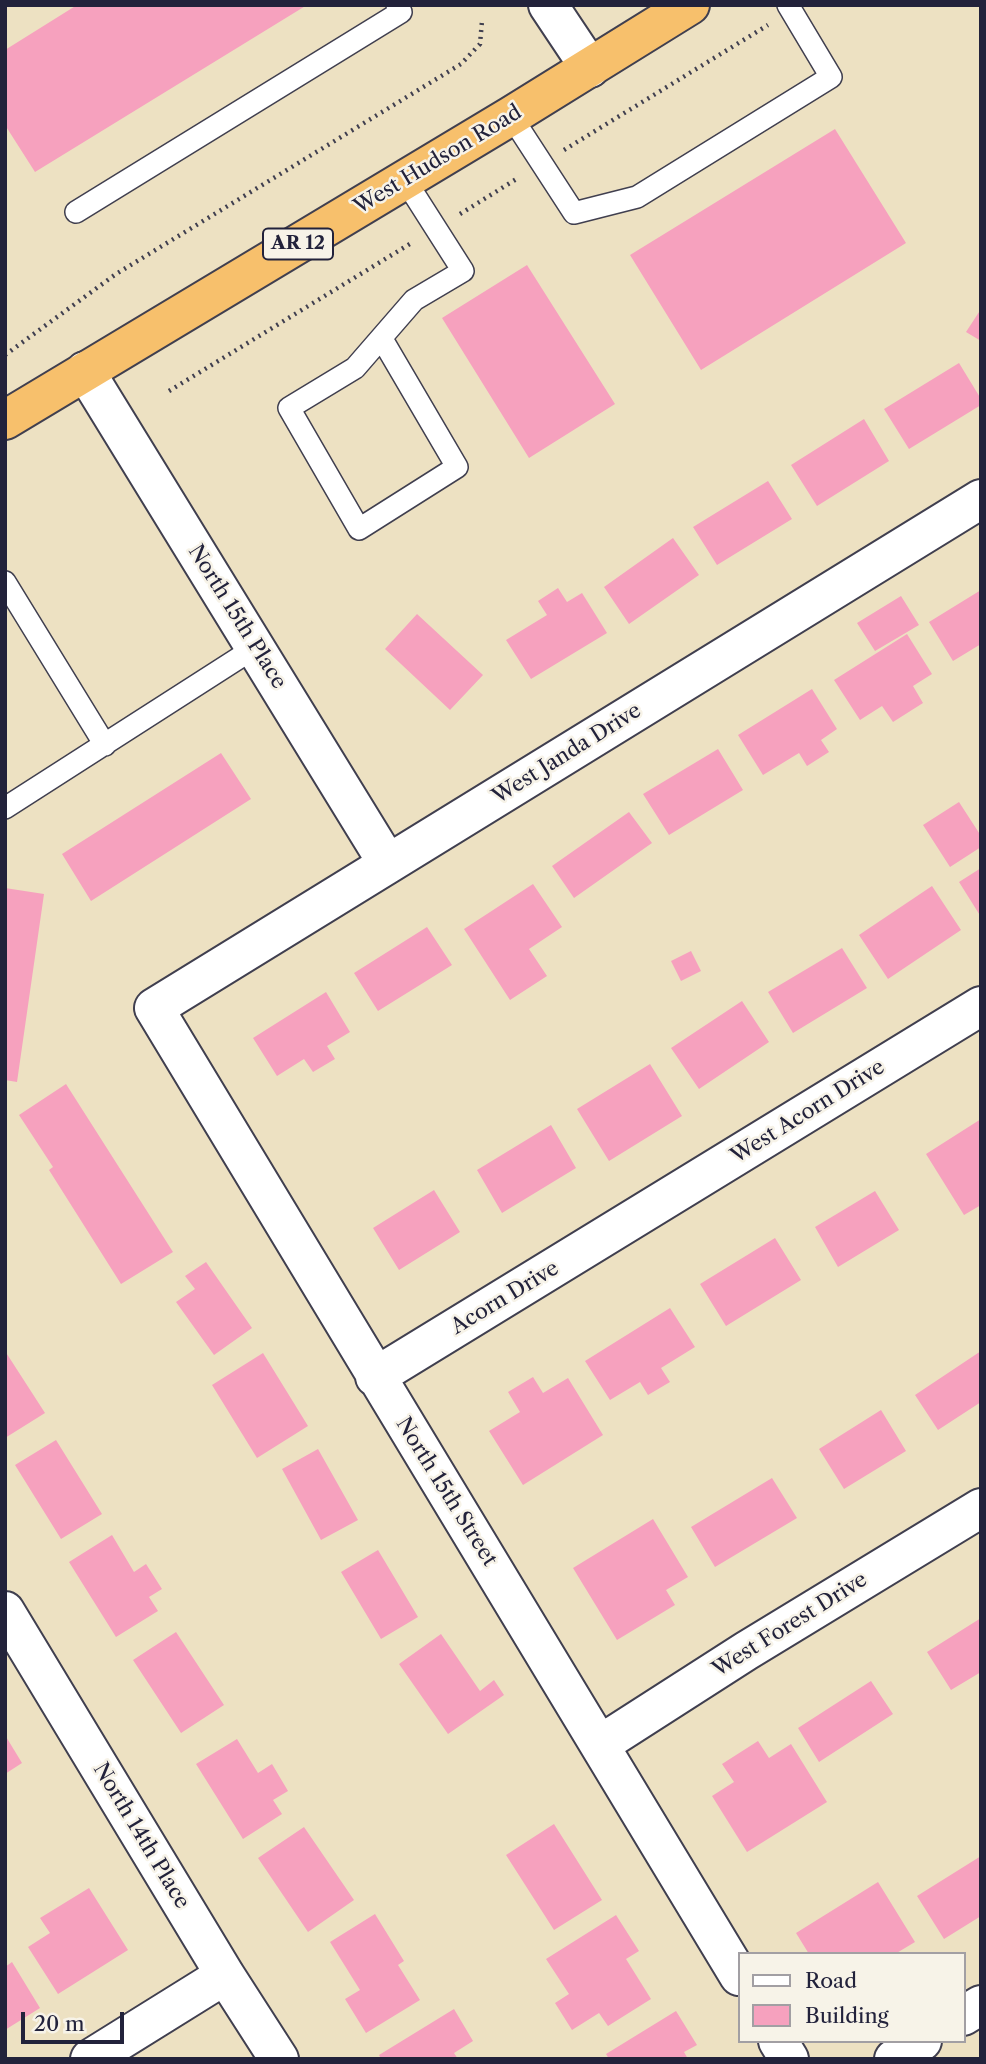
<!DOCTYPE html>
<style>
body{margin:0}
#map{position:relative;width:986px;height:2064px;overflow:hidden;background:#ede1c2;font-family:"Libre Caslon Text",serif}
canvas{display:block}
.frame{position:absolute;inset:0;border:7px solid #22223b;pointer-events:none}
.legend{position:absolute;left:738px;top:1952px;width:228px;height:91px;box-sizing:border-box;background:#f7f3e8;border:2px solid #a29fa3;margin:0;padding:9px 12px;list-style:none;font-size:21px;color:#22223b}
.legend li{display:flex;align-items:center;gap:14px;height:35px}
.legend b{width:35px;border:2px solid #a29fa3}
.scale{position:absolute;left:21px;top:2012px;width:103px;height:32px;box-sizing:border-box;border:4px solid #22223b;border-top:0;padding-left:9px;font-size:21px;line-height:24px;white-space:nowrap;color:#22223b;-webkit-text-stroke:5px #f7f3e8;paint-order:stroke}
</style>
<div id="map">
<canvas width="986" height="2064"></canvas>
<div class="frame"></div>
<ul class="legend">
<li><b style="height:9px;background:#fff"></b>Road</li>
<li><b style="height:19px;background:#f6a1be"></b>Building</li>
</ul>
<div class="scale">20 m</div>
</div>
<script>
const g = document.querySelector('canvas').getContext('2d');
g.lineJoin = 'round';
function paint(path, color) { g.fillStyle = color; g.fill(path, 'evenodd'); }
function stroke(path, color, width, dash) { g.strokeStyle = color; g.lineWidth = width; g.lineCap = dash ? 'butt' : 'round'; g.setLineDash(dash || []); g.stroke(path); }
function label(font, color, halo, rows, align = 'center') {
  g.font = font + ' "Libre Caslon Text",serif'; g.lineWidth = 5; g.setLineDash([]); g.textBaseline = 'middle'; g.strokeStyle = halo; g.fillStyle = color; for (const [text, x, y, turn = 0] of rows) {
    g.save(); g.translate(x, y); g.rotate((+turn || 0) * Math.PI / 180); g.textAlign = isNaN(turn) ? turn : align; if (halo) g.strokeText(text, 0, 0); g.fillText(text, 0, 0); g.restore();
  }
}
paint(new Path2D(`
 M77 5H307L35 172 5 125V50Z
 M835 129 906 243 701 370 630 255Z
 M527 265 615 404 529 458 442 318Z
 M981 309V341L966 332Z
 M959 363 981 399V405L909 449 884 409Z
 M864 419 889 461 817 506 791 465Z
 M768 481 792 519 717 565 693 527Z
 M673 538 699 575 629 624 604 587Z
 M558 588 567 602 582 593 607 633 531 679 506 640 547 615 538 601Z
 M981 590V644L953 661 929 622Z
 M901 596 919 625 875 651 857 623Z
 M417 614 483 675 450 710 385 649Z
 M907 634 932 674 913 686 923 703 893 722 882 706 860 720 834 680Z
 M812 689 837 729 821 740 829 752 807 766 799 753 763 775 738 735Z
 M718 749 743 790 669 835 643 794Z
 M221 753 251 799 91 901 62 854Z
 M959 802 981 836V847L950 867 923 825Z
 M629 812 652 843 574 898 552 866Z
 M981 868V917L959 882Z
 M533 884 562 927 529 949 547 976 510 1000 464 929Z
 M932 886 961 930 888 979 859 935Z
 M5 888 44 894 17 1082 5 1080Z
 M427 927 452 965 378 1011 354 973Z
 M842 948 867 988 793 1033 768 992Z
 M691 951 701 971 681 981 671 961Z
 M326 992 350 1032 327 1046 335 1059 313 1072 304 1059 277 1076 253 1038Z
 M742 1001 769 1042 699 1089 671 1048Z
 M650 1064 682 1116 609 1161 577 1109Z
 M66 1084 173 1252 121 1284 49 1170 53 1167 19 1115Z
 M981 1119V1205L964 1215 926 1154Z
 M551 1125 576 1168 502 1213 477 1170Z
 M434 1190 460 1232 399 1270 373 1228Z
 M875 1191 899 1230 838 1267 815 1227Z
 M775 1238 801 1280 726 1326 700 1284Z
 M206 1262 252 1328 214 1355 176 1302 195 1289 185 1276Z
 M670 1308 695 1347 661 1368 670 1382 648 1395 640 1382 610 1400 585 1361Z
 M5 1351 45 1413 5 1438Z
 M981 1351V1402L938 1430 915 1395Z
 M263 1353 308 1426 257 1458 212 1385Z
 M533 1377 543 1393 568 1378 603 1435 523 1485 489 1431 520 1412 508 1392Z
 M881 1410 906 1451 844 1489 819 1449Z
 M56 1440 102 1514 61 1539 15 1465Z
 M318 1449 358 1520 321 1540 282 1469Z
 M772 1478 797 1518 715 1567 691 1527Z
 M653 1519 688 1577 666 1590 675 1605 617 1640 573 1568Z
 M112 1535 134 1572 146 1564 162 1589 149 1597 158 1611 116 1637 69 1562Z
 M378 1550 418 1617 381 1639 341 1572Z
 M981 1618V1672L951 1690 927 1652Z
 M176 1632 224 1705 181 1733 133 1660Z
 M441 1634 480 1691 494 1680 504 1695 448 1734 399 1664Z
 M871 1681 893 1714 819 1762 798 1728Z
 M5 1735 22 1763 5 1774Z
 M237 1739 258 1773 272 1764 288 1791 273 1800 282 1814 243 1839 196 1764Z
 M758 1741 769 1758 791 1744 827 1802 747 1852 712 1796 734 1782 722 1764Z
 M554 1824 602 1900 554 1930 506 1855Z
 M304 1827 354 1900 308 1932 258 1858Z
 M981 1856V1916L944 1939 917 1896Z
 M878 1882 915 1942 895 1954H809L796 1933Z
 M89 1888 128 1950 58 1994 28 1947 50 1933 40 1918Z
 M375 1914 404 1961 398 1965 420 2000 366 2033 345 1999 360 1990 330 1942Z
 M616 1915 639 1951 626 1959 651 1999 608 2026 599 2013 572 2030 555 2003 569 1994 546 1959Z
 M12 1962 40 2008 5 2030V1967Z
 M454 2009 473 2041 454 2053 458 2059H381L379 2055Z
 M676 2011 697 2045 684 2052 688 2059H609L606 2054Z`), '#f6a1be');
const service = new Path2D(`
 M511 116 574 213 637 197 831 77 788 5
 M76 212 401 12 397 5
 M382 339 457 467 359 529 289 408 355 368 414 300 463 271 405 180
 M5 582 105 745
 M5 808 256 647`);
const minor = new Path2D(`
 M548 5 590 68
 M85 371 388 864
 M375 1377 981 1006
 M5 1611 225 1975 279 2059
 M601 1744 746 1651 981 1508
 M739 1976C546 1652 348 1331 154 1008L981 499
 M963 2016 981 2005
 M778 2041 789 2059
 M90 2059 225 1975
 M894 2059 922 2041`);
const trunk = new Path2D(`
 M5 420 511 116 690 5`);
stroke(service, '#403f4f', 24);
stroke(minor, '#403f4f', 42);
stroke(trunk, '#403f4f', 42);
stroke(new Path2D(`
 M564 150 768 25
 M460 214 518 178
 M5 355 116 274 461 64 480 44 482 21
 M169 391 413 242`), '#403f4f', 4.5, [2, 5]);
stroke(service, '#fff', 21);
stroke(minor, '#fff', 38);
stroke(trunk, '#f7c06c', 38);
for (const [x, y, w] of [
 [298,244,70]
]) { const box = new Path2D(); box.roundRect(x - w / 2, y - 15.5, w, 31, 5); g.fillStyle = '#f7f3e8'; g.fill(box); stroke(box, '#22223b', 2); }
label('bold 19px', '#22223b', null, [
 ["AR 12",298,244]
]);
label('21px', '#22223b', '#f7f3e8', [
 ["West Hudson Road",438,160,-31],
 ["North 15th Place",237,617,58],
 ["West Janda Drive",567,754,-32],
 ["West Acorn Drive",808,1112,-32],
 ["Acorn Drive",505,1298,-31],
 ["North 15th Street",446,1492,58],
 ["West Forest Drive",790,1625,-32],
 ["North 14th Place",141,1836,59]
]);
</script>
